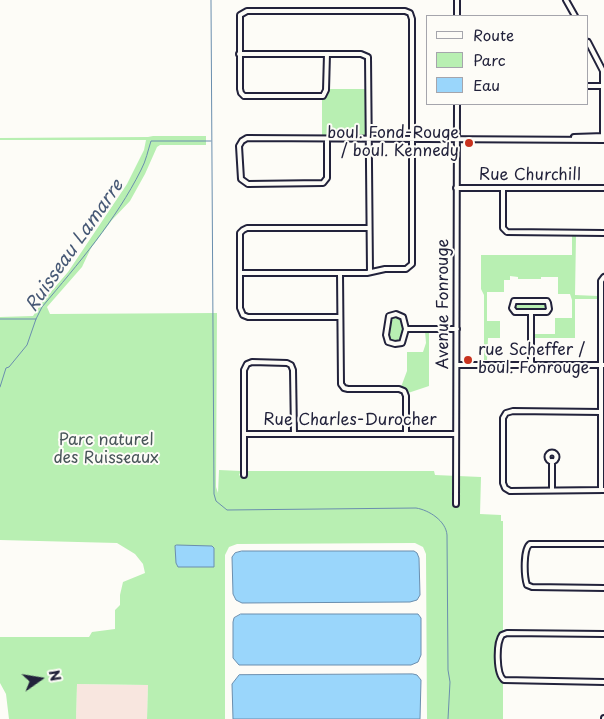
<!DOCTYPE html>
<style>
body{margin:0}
#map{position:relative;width:604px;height:719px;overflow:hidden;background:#fdfcf7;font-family:"Playpen Sans",sans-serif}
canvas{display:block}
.legend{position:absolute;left:426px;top:15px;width:162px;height:90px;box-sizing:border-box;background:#fdfcf7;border:1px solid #a5a5ac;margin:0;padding:6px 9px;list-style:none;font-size:15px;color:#22223b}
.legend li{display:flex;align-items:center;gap:10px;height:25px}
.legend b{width:25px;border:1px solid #a5a5ac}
.north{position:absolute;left:15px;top:654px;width:50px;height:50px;-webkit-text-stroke:4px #fdfcf7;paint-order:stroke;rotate:77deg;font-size:14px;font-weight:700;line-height:20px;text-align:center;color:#22223b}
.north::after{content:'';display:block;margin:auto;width:18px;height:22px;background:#22223b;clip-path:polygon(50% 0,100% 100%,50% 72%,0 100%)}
</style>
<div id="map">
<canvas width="604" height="719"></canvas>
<ul class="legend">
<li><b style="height:6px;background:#fdfcf7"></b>Route</li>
<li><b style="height:14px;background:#b8efb2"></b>Parc</li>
<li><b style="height:14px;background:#9ad6fb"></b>Eau</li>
</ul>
<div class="north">N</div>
</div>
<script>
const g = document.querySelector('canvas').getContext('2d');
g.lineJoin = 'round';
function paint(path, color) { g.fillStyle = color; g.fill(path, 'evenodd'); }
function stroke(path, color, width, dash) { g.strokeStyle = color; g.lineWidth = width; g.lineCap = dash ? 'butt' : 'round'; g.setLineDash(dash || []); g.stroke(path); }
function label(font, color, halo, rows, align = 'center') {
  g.font = font + ' "Playpen Sans",sans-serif'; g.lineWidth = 4; g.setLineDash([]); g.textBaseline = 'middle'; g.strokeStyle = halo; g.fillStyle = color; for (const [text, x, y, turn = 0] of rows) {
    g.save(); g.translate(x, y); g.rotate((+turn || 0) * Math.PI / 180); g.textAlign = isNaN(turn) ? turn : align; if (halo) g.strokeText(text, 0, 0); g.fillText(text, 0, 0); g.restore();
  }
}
paint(new Path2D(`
 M77 684 148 685 147 719H76Z`), '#f8e6df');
paint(new Path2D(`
 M329 89H367L366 135 362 136H322V99L327 95Z
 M153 136H206V145H160L157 147 145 174 130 201 112 220 91 248 82 267 47 307 50 314 217 313 216 487 218 493 219 470 241 471 239 475 243 478 248 477V471H434L435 475 481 477 480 514 501 515V521H503V631L499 634 496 640V673L498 679 503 683V719H427L426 554 423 547 415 543 237 544 229 547 225 555V719H147L148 685 77 684 76 719H9L6 694 0 683V637H89L92 632 115 629V610L120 605V595L123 582 145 573 143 564 135 554 117 543 0 540V317L33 316 43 301 68 272 127 184 144 150 146 140H0V138L148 137Z
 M572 235 576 236 575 295 598 296V299H575V338H534V334H555V318H572V300L570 294H558V277H541V279H518V277L510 276V280H504V292H487V321H500V338H488L487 360H484V295L481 289V255H572Z
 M518 304H544L546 307 543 309H517L515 306Z
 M393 318 401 319C405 330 405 344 390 341L389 339 390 321Z
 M425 331H429V386L408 393 405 389 401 387 407 371V352H423L426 343Z`), '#b8efb2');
const water = new Path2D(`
 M177 545 212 546 214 548V567H178L176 563 175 546Z
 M242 551H414L417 553 419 558 420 595 417 600 410 602 242 603 236 600 233 594 232 557 235 553Z
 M241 614H418L421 618V655L418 662 411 665H239L233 658V622L234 618Z
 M413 674 417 675 421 680 420 719H233L232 684 239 675Z`);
paint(water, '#9ad6fb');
stroke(water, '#6a8eae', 1);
stroke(new Path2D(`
 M211 0 214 494 216 501 227 510 416 508C429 510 446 521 447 535L448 670 450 682 448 719
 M0 319H36
 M0 387 6 368 9 367 27 345 36 319 42 307C78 264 116 220 141 170 146 161 148 150 151 141H211`), '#6a8eae', 1);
const street = new Path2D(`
 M457 0V16
 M566 0 575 16
 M588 42 603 71V140
 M239 54H361L368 57 370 272
 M588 86H603
 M574 137 604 136
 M327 139V178L323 183 248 184 241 179 239 146 242 141 247 138 604 140
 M456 188H604
 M503 188V228L507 232 604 233
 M240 273H367L385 269H406L412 264V19L410 13 405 11H247L240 15V89L241 93 244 96H323L326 90 327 54
 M340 273 341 384 344 388 348 389H399L404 391 406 396V434
 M514 301H547L548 303 549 309 547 312H515L512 308Z
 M531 312V365
 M396 314 403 317 406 329 402 343 395 344 388 342 386 335 389 316Z
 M339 317H248L243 315 240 308V233L243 230 247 228H369
 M406 329H457
 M457 365H604
 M601 412 513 411 506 413 503 418V483L505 488 510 491 604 490
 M244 434H456
 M547.5 457a4.5 4.5 0 1 1 9 0a4.5 4.5 0 1 1-9 0Z
 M244 475V370L247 364 252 362 287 363 291 365 293 370 294 434
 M552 490V461
 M601 490V281L604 277
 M456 504 457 104
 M604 544H530C523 549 524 576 527 585L532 587 604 588
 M604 634 507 633 502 635C496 643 496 674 504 680L604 682
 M604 719V718`);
stroke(street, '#22223b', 8);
stroke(street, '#fdfcf7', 4);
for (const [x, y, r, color] of [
 [469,143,5,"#c8321e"],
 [468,360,5,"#c8321e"]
]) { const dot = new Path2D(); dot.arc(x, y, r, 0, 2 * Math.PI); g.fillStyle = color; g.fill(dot); stroke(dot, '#fdfcf7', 2); }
label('16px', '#22223b', '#fdfcf7', [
 ["boul. Fond-Rouge",459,134],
 ["/ boul. Kennedy",459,152],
 ["rue Scheffer /",478,351,"left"],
 ["boul. Fonrouge",478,369,"left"]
], 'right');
label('16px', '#22223b', '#fdfcf7', [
 ["Rue Churchill",530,176],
 ["Avenue Fonrouge",444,304,-90],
 ["Rue Charles-Durocher",350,421]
]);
label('16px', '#485559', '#fdfcf7', [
 ["Parc naturel",106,441],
 ["des Ruisseaux",106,459]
]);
label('italic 18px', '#465875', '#fdfcf7', [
 ["Ruisseau Lamarre",75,246,-55]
]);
</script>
